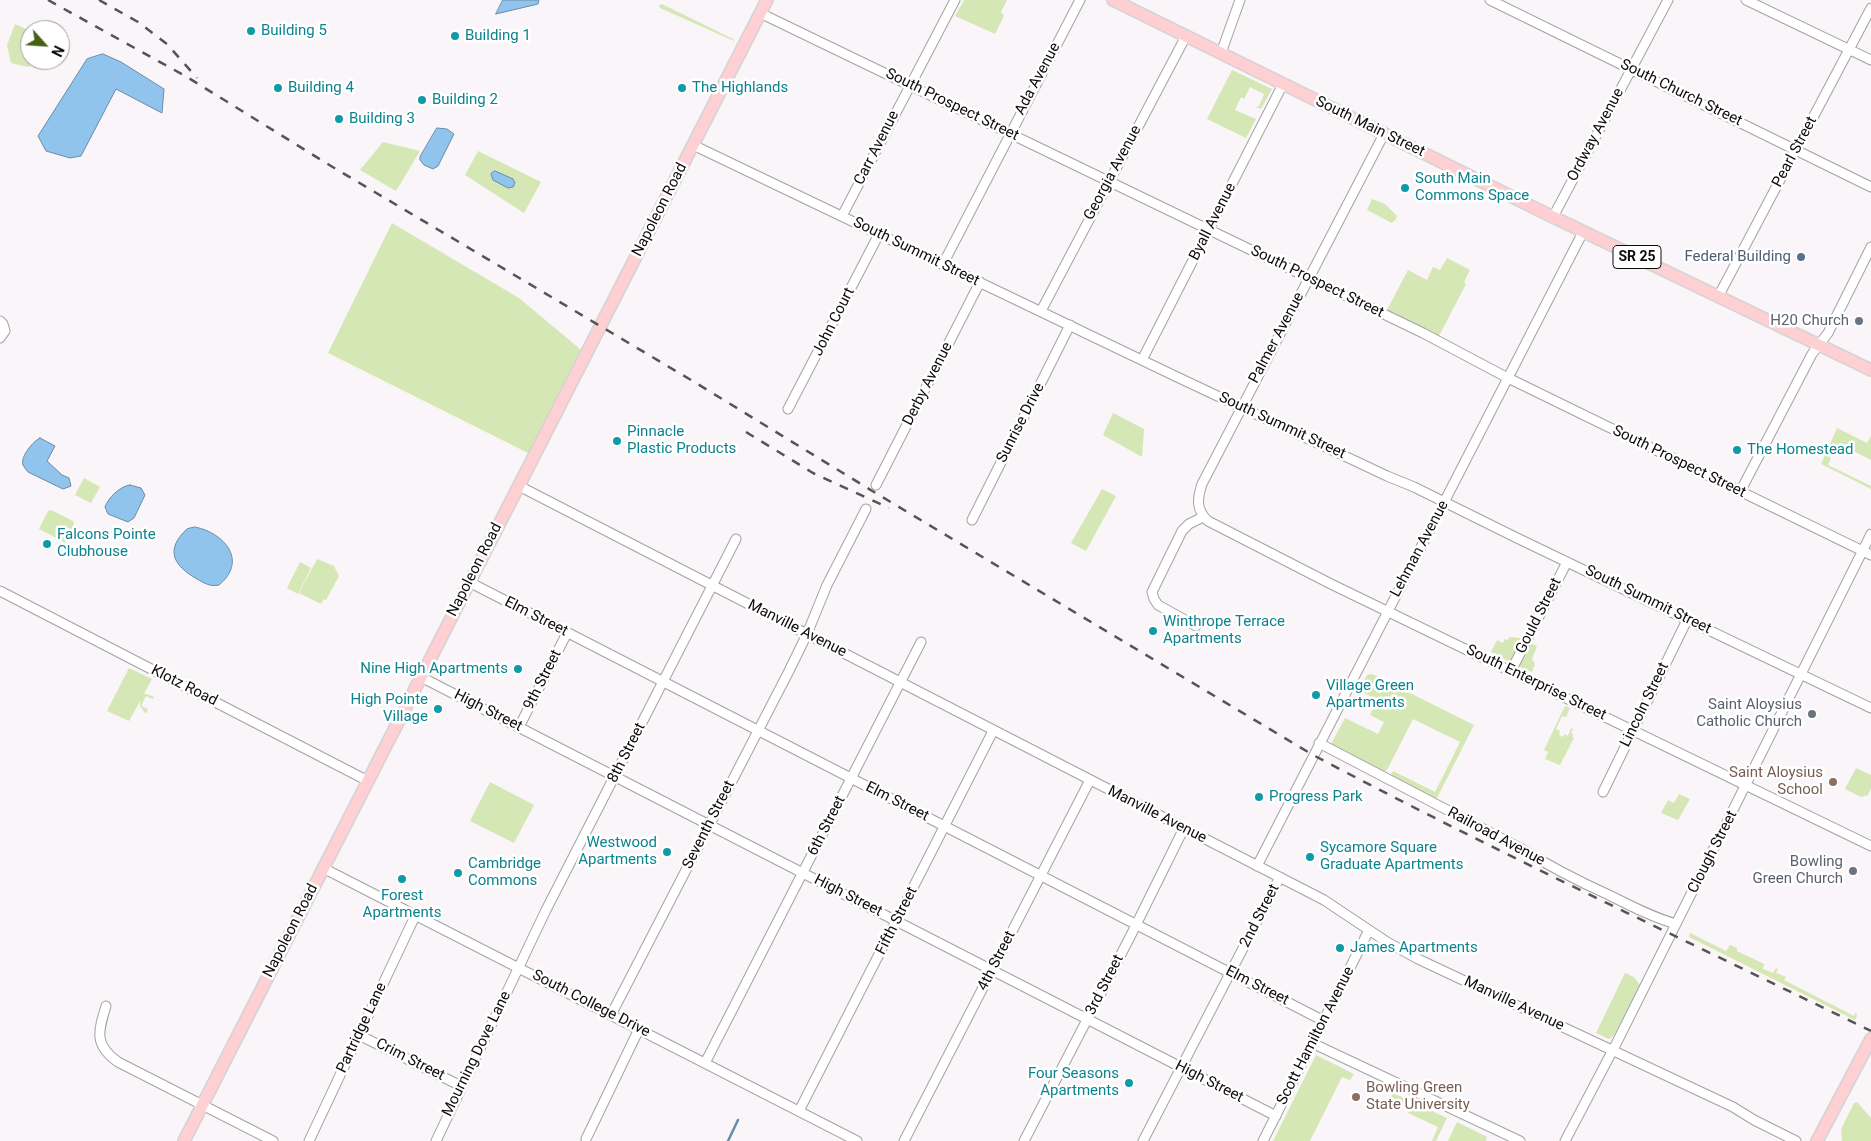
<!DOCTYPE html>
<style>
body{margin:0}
#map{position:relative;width:1871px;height:1141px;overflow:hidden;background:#f9f5f8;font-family:Roboto,sans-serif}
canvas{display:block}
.north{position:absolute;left:20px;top:20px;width:50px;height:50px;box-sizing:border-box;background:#fff;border:1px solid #9e9d9e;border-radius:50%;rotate:116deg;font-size:14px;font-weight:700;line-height:20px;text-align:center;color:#0c0b0c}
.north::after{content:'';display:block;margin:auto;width:18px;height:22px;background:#476214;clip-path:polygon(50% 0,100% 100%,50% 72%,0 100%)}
</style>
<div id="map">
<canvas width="1871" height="1141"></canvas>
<div class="north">N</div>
</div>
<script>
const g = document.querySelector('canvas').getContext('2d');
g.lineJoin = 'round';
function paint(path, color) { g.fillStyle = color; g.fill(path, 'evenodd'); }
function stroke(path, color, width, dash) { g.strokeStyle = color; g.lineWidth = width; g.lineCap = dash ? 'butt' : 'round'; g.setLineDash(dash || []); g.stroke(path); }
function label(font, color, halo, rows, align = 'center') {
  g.font = font + ' Roboto,sans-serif'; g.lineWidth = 5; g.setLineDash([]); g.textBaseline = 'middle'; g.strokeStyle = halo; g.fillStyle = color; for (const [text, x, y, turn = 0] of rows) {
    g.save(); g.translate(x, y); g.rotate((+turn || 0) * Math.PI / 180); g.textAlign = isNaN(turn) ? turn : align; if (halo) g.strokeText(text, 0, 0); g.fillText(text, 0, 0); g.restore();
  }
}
paint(new Path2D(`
 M964 0H1007L1001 12 1004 16 995 34 955 16Z
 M662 4 733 39 734 41 660 8 659 5Z
 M15 24 30 31V60H34L35 64 28 67 11 63 7 45Z
 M1232 70 1272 89 1261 109 1256 107 1259 106 1264 94 1250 87 1244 99 1241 97 1235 110 1256 119 1246 138 1207 119Z
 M383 142 420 151 396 191 360 170Z
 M478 151 541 182 524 213 465 175Z
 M1372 199 1385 204 1397 216 1396 219 1392 223 1367 210Z
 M392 223 519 298 586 354 534 456 328 353Z
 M1447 258 1470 270 1464 282 1466 284 1439 336 1387 310 1408 270 1427 280 1433 267 1440 270Z
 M1113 413 1144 429 1142 457 1103 435Z
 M1837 428 1867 443 1871 436V460L1839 444 1835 451 1831 449 1828 456 1831 458 1828 465 1871 486V489L1821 464Z
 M84 478 100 487 91 503 75 495Z
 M1102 489 1116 496 1086 551 1071 543Z
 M51 510 73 521 74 524 63 546 64 542 39 529 48 511Z
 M317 559 334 566 339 576 326 600 324 599 321 604 299 593Z
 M300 562 311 568 298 594 287 588Z
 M1509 637 1520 638 1523 640 1510 662 1491 652 1497 640 1503 643 1505 639 1508 640Z
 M1528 642 1537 646 1532 659 1535 664 1532 672 1518 666Z
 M129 668 152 679 144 694H147L154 697 153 699 146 696 141 706 148 709 146 714 140 706V701L129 721 107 711Z
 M1372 674 1474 725 1436 800 1390 776 1393 771 1435 792 1460 742 1413 719 1387 770 1382 772 1331 744 1345 718 1378 734 1384 722 1370 715 1377 700 1361 691 1358 696 1356 695 1367 675Z
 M1565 706 1570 708 1566 717 1562 716 1556 729 1560 731 1559 735 1563 737 1565 734 1568 736 1571 728 1573 729 1571 733 1573 734 1572 737 1574 738 1560 765 1545 759 1548 752 1544 750Z
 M1856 768 1871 775V788L1868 795 1861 797 1845 789Z
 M490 782 534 805 514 843 470 821Z
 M1679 794 1690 799 1678 820 1661 813 1668 800 1674 803Z
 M1690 933 1726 951 1730 945 1737 948V951L1764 964 1763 969 1773 973 1776 968 1778 969 1776 973 1786 977 1784 980 1854 1016 1856 1012 1857 1016 1855 1020 1689 937Z
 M1625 973 1634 977 1640 985 1614 1035 1609 1039 1596 1033Z
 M1316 1055 1354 1074 1350 1080 1342 1077 1310 1141H1273Z
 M1393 1093 1447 1118 1436 1141H1432L1438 1127 1408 1113 1409 1109 1392 1100 1391 1097Z
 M1857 1102 1871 1118V1141H1842L1841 1129 1854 1103Z
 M1457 1122 1487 1137 1486 1141H1448Z`), '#d5e7b5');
const water = new Path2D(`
 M503 0H539L538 4 496 14Z
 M103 54 121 62 164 89 162 113 116 89 81 156 70 158 46 151 38 136 87 59Z
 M437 128 447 129 454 134 438 166 433 169 424 165 420 160V157Z
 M495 171 513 179 515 183 513 187 508 188 493 180 491 174Z
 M40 438 55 446 47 461 62 475 69 478 71 486 63 489 28 472C27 471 24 467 23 465 20 457 33 441 40 438Z
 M130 485 141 488 145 495 134 518 128 522 108 514 105 507C108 498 120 486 130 485Z
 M195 527C225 533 248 561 219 585 210 587 204 583 197 579 174 566 164 550 187 529Z`);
paint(water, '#90c4ec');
stroke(water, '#688ca9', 1);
stroke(new Path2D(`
 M728 1141 738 1120`), '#688ca9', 2.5);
const minor = new Path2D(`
 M1490 0 1871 187
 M1746 0 1871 60
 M760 13 1423 333 1508 378 1871 555
 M1221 53 1240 0
 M1384 134 1202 484C1197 499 1196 510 1208 521L1331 584 1871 846
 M693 145 1175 376 1387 476 1414 487 1517 538 1871 708
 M842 216 955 0
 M1553 217 1668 0
 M943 264 1080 0
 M1718 297 1871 8
 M1041 311 1186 36
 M0 321 3 324 5 331 0 338
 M1142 360 1283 84
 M788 409 879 234
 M876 485 980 282
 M519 486 1324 900 1387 942 1418 959 1733 1107 1754 1120 1796 1141
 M1740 492 1812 354 1828 333 1871 247
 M972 520 1070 325
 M469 582 1324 1021
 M0 591 368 781
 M1196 626 1158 605 1154 599 1152 592 1182 531 1189 524 1203 517
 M1511 671 1567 562
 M421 677 1276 1116
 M519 727 567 633
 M1319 743 1520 848C1549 866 1578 881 1609 895 1631 906 1652 917 1676 924
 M1603 792 1687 620
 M1257 866 1583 232
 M323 868 857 1141
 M106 1006C98 1032 94 1045 118 1062L273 1141
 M611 1015 789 671 807 634 827 585 866 509
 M359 1035 461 1086
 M1312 1043 1520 1141
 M705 1063 921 642
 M799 1111 993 731
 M586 1139 639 1029
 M309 1141 416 914
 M436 1141 546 910 736 539
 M904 1141 1090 780
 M1024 1141 1131 935 1184 828
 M1143 1141 1280 877
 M1263 1141 1369 930
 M1565 1141 1616 1044 1871 534`);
const major = new Path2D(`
 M1113 0 1553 217 1871 370
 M184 1141 767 0
 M1817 1141 1871 1039`);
stroke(minor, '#a4a1a4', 11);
stroke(major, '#d3d3d3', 14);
stroke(minor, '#fff', 9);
stroke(major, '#fed0d4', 11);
stroke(new Path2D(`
 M48 0 187 77 331 166 696 383 874 492 1313 755C1496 852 1685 940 1871 1031
 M99 0 138 22 167 44 197 78
 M746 432 813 473 889 508`), '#555455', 2.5, [9, 9]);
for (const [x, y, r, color] of [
 [251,31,5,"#0f9aa8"],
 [455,36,5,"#0f9aa8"],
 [278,88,5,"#0f9aa8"],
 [682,88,5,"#0f9aa8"],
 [422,100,5,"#0f9aa8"],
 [339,119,5,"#0f9aa8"],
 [1405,188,5,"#0f9aa8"],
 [1801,257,5,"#5c6f8a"],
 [1859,321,5,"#6b7280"],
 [617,441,5,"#0f9aa8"],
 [1737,450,5,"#0f9aa8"],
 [47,544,5,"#0f9aa8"],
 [1153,631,5,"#0f9aa8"],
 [518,669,5,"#0f9aa8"],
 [1316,695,5,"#0f9aa8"],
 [438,709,5,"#0f9aa8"],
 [1812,714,5,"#6b7280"],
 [1833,782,5,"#8d6e63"],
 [1259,797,5,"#0f9aa8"],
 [667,852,5,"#0f9aa8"],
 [1310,857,5,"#0f9aa8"],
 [1853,871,5,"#6b7280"],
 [458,873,5,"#0f9aa8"],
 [402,879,5,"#0f9aa8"],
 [1340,948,5,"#0f9aa8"],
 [1129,1083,5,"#0f9aa8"],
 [1356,1097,5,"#8d6e63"]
]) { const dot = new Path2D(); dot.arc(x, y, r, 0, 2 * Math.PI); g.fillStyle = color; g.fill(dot); stroke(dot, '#fff', 2); }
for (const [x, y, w] of [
 [1637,257,48]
]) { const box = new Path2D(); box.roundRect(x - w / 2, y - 11.5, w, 23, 4); g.fillStyle = '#fff'; g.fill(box); stroke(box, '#0c0b0c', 1); }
label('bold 14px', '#0c0b0c', null, [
 ["SR 25",1637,257]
]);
label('15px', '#0d838f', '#fff', [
 ["Building 5",261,31],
 ["Building 1",465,36],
 ["Building 4",288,88],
 ["The Highlands",692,88],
 ["Building 2",432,100],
 ["Building 3",349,119],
 ["South Main",1415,179],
 ["Commons Space",1415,196],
 ["Pinnacle",627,432],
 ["Plastic Products",627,449],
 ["The Homestead",1747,450],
 ["Falcons Pointe",57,535],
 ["Clubhouse",57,552],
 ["Winthrope Terrace",1163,622],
 ["Apartments",1163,639],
 ["Nine High Apartments",508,669,"right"],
 ["Village Green",1326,686],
 ["Apartments",1326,703],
 ["High Pointe",428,700,"right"],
 ["Village",428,717,"right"],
 ["Progress Park",1269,797],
 ["Westwood",657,843,"right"],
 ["Apartments",657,860,"right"],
 ["Sycamore Square",1320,848],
 ["Graduate Apartments",1320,865],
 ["Cambridge",468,864],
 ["Commons",468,881],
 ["Forest",402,896,"center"],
 ["Apartments",402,913,"center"],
 ["James Apartments",1350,948],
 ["Four Seasons",1119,1074,"right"],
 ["Apartments",1119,1091,"right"]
], 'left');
label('15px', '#0c0b0c', '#fff', [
 ["Ada Avenue",1038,79,-62],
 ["South Church Street",1681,93,26],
 ["South Prospect Street",952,105,26],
 ["South Main Street",1370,127,26],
 ["Ordway Avenue",1596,135,-62],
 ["Carr Avenue",877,148,-63],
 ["Pearl Street",1795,152,-62],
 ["Georgia Avenue",1113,173,-62],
 ["Napoleon Road",660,210,-63],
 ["Byall Avenue",1213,222,-63],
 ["South Summit Street",916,252,26],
 ["South Prospect Street",1317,282,26],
 ["John Court",834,322,-63],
 ["Palmer Avenue",1277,338,-62],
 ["Derby Avenue",928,384,-63],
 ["Sunrise Drive",1021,423,-63],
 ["South Summit Street",1282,426,25],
 ["South Prospect Street",1679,462,26],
 ["Lehman Avenue",1420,549,-62],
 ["Napoleon Road",475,570,-63],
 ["South Summit Street",1648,600,26],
 ["Gould Street",1539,616,-63],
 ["Elm Street",536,617,27],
 ["Manville Avenue",797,629,27],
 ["9th Street",543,680,-63],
 ["South Enterprise Street",1536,683,26],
 ["Klotz Road",184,686,27],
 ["Lincoln Street",1645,705,-64],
 ["High Street",488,711,27],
 ["8th Street",627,753,-63],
 ["Elm Street",897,802,27],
 ["Manville Avenue",1157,815,27],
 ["Seventh Street",709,825,-63],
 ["6th Street",827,826,-63],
 ["Railroad Avenue",1496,837,28],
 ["Clough Street",1713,852,-63],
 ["High Street",848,896,27],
 ["2nd Street",1260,916,-63],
 ["Fifth Street",897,921,-63],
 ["Napoleon Road",291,931,-63],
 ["4th Street",997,961,-63],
 ["3rd Street",1105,985,-63],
 ["Elm Street",1257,986,27],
 ["South College Drive",591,1004,27],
 ["Manville Avenue",1514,1004,25],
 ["Partridge Lane",362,1028,-65],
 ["Scott Hamilton Avenue",1316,1036,-63],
 ["Mourning Dove Lane",477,1054,-64],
 ["Crim Street",410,1060,27],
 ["High Street",1209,1082,27]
]);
label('15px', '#4e5e75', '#fff', [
 ["Federal Building",1791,257]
], 'right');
label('15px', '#5b616d', '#fff', [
 ["H20 Church",1849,321],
 ["Saint Aloysius",1802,705],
 ["Catholic Church",1802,722],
 ["Bowling",1843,862],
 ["Green Church",1843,879]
], 'right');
label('15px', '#785e54', '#fff', [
 ["Saint Aloysius",1823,773],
 ["School",1823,790],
 ["Bowling Green",1366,1088,"left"],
 ["State University",1366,1105,"left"]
], 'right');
</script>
